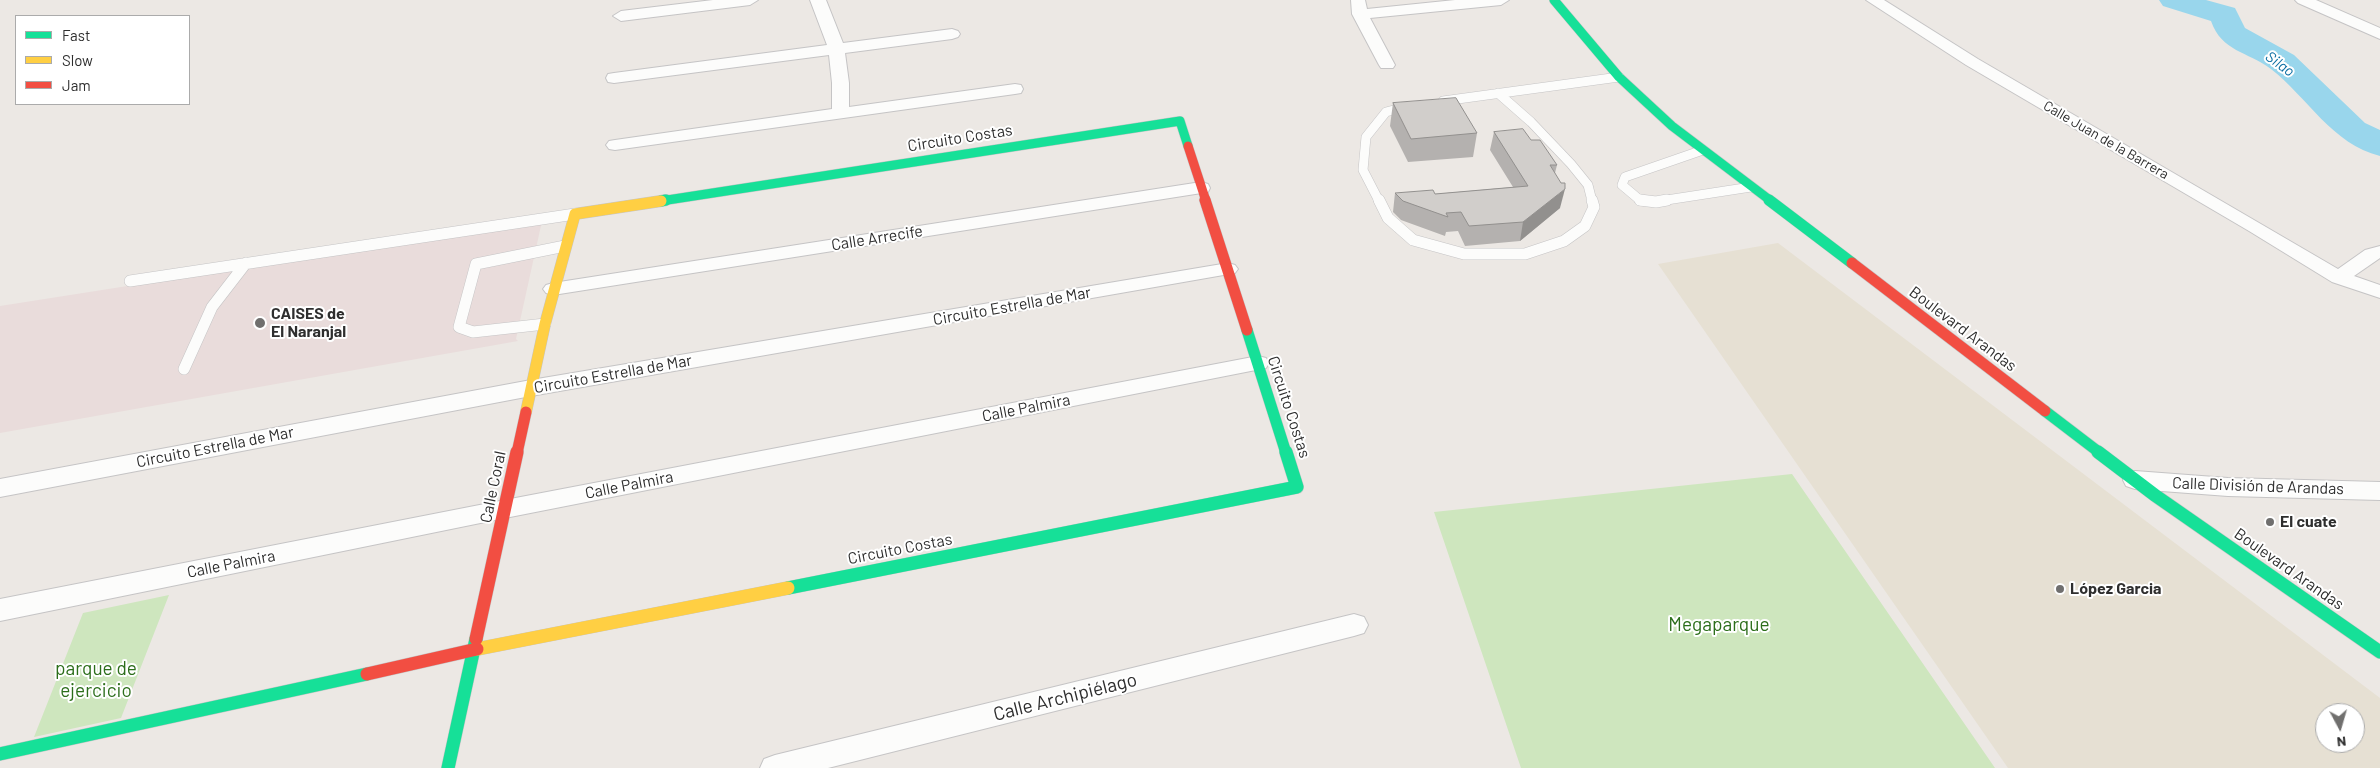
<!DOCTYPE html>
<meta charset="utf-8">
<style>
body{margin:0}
#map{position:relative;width:2380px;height:768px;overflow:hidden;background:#ece8e4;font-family:Barlow,sans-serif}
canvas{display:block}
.legend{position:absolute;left:15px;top:15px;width:175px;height:90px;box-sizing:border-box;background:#fff;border:1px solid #ababab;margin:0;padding:6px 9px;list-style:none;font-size:15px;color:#2e2e2e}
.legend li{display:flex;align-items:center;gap:10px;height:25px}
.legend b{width:25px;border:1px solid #ababab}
.north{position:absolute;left:2315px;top:703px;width:50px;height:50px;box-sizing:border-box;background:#fff;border:1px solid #ababab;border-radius:50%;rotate:174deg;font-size:14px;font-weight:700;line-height:20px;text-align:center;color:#2e2e2e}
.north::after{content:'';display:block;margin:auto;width:18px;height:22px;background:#706f6e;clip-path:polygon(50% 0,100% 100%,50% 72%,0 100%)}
</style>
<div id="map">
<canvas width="2380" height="768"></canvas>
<ul class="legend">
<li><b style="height:6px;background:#16e098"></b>Fast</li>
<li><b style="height:6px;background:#ffcf43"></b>Slow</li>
<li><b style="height:6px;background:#f24e42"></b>Jam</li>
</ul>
<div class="north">N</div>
</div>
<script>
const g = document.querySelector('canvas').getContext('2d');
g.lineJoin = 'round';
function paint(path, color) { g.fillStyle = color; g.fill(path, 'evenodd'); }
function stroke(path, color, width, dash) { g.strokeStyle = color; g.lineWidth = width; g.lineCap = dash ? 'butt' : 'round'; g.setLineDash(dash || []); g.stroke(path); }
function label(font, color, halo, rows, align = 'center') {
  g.font = font + ' Barlow,sans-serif'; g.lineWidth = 4; g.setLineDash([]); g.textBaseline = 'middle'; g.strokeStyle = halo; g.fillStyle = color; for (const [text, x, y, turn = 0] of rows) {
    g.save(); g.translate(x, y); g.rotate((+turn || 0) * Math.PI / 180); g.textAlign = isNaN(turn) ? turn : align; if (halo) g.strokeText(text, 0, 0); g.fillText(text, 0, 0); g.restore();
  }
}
paint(new Path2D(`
 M1778 243 2380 698V768H2008L1658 264ZM2325 713H2355V743H2325Z`), '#e6e0d3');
paint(new Path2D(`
 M542 221 516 339 518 341 0 433V306Z`), '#e9dcdb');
paint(new Path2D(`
 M1792 474 1995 768H1521L1434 512Z
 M169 595 121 718 34 737 83 613Z`), '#cee6be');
paint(new Path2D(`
 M2159 0H2206L2235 8 2245 28 2294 55 2365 123 2380 130V156C2332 144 2308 98 2271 69 2247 51 2222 52 2211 21L2163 6Z`), '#99d6ec');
const laneFar1 = new Path2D(`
 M1498 93 1531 122 1571 164 1588 185 1592 201
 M1443 101 1619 77
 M1379 201 1363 170 1366 137 1386 112 1405 107
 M1648 201H1641L1622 185 1625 177 1703 150
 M1660 201 1751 187`);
const lane = new Path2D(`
 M1379 200 1388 218 1413 240 1464 254H1525L1564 241 1585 226 1594 207 1592 200
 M1640 200 1656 202 1667 200
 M130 281 575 214
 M545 324 473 332 459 327 476 264 565 246
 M184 369 212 307 246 263`);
const street = new Path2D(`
 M713 0H758L750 5 621 21 613 16 621 11Z
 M810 0H826L843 43 952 29 958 31 960 34 958 37 952 39 845 53 849 83V107L1015 84 1021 85 1023 89 1021 93 1015 94 615 150 609 149 606 145 609 141 615 140 832 109V83L829 55 614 83 608 82 606 78 608 74 614 73 827 45Z
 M1351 0H1365L1367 9 1455 0H1509L1501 5 1370 18 1395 65 1393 68H1381L1379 65 1352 14Z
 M1866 0H1884L1978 59 2338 269 2365 250 2380 246V258L2354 276 2380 285V298L2332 282 2249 231 1966 65Z
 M2295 0H2316L2380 28V39L2298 3Z
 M1201 182 1208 184 1210 188 1208 192 553 295 546 293 543 289 546 285 553 283Z
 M1228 263 1235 265 1238 269 1235 273 531 396 0 497V479L531 380Z
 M1258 356 1266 358 1269 363 1266 368 505 518 0 621V599L505 500Z
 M2135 471 2228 478 2380 482V500L2228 496 2135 489 2126 486 2123 480 2126 474Z
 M1354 614 1364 617 1368 625 1364 633 1354 636 828 768H760L764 759 775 755Z`);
const fastFar2 = new Path2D(`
 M1554 0 1619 77 1672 126 1771 201
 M661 201 1180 121 1188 146`);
const fastFar1 = new Path2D(`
 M1769 200 1852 263
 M661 201 666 200
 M1247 330 1286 453
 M2045 411 2100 453`);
const fast = new Path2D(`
 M2098 452 2156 496 2380 652
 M788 588 1297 487 1286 452
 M0 754 367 674
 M448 768 476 639`);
const slowFar2 = new Path2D(`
 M658 201H661`);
const slowFar1 = new Path2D(`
 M526 412 545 324 575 214 661 201`);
const slow = new Path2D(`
 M477 649 788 588`);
const jamFar2 = new Path2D(`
 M1188 146 1206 201`);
const jamFar1 = new Path2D(`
 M1205 200 1247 330
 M1852 263 2045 411
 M517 453 526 412`);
const jam = new Path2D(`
 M476 639 517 452
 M367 674 477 649`);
stroke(laneFar1, '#c5c4c5', 10);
stroke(lane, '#c5c4c5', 12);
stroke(street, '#c5c4c5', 2);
stroke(fastFar2, '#c5c4c5', 10);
stroke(fastFar1, '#c5c4c5', 12);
stroke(fast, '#c5c4c5', 14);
stroke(slowFar2, '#c5c4c5', 10);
stroke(slowFar1, '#c5c4c5', 12);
stroke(slow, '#c5c4c5', 14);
stroke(jamFar2, '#c5c4c5', 10);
stroke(jamFar1, '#c5c4c5', 12);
stroke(jam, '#c5c4c5', 14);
stroke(laneFar1, '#fcfcfb', 9);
stroke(lane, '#fcfcfb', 11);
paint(street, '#fcfcfb');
stroke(fastFar2, '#16e098', 9);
stroke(fastFar1, '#16e098', 11);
stroke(fast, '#16e098', 13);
stroke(slowFar2, '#ffcf43', 9);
stroke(slowFar1, '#ffcf43', 11);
stroke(slow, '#ffcf43', 13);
stroke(jamFar2, '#f24e42', 9);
stroke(jamFar1, '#f24e42', 11);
stroke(jam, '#f24e42', 13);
paint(new Path2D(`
 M1393 103 1477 133 1473 157 1408 162 1390 126Z
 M1494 132 1531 140 1557 165 1555 173 1560 208 1520 241 1465 246 1458 231 1446 232 1445 236 1401 220 1393 212 1395 193 1435 194 1513 187 1490 150Z`), '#b4b1af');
paint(new Path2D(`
 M1565 189 1560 208 1520 241 1523 222Z`), '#92908e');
const building = new Path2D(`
 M1456 98 1477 133 1411 139 1393 103Z
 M1523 129 1531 140H1540L1557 165H1550L1561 183H1565V189L1523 222 1469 226 1461 212 1446 213 1448 217 1403 201 1395 193 1433 190 1435 194 1528 186 1494 132Z`);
paint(building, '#d1cecb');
stroke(building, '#92908e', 1);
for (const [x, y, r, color] of [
 [260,323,6,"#706f6e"],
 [2270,522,5,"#706f6e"],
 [2060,589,5,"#706f6e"]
]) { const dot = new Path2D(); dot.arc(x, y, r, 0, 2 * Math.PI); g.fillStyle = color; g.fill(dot); stroke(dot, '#fff', 2); }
label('14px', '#2e2e2e', '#fff', [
 ["Calle Juan de la Barrera",2106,140,30]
]);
label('italic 15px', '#0d6fa3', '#fff', [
 ["Silao",2280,64,36]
]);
label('16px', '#2e2e2e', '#fff', [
 ["Circuito Costas",960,138,-9],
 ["Calle Arrecife",877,238,-9],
 ["Circuito Estrella de Mar",1012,306,-10],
 ["Boulevard Arandas",1963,329,37],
 ["Circuito Estrella de Mar",613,374,-10],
 ["Circuito Costas",1289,407,72],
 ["Calle Palmira",1026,408,-11],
 ["Circuito Estrella de Mar",215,447,-11],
 ["Calle Palmira",629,485,-11],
 ["Calle División de Arandas",2258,486,2],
 ["Calle Coral",493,487,-78],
 ["Circuito Costas",900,549,-11],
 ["Calle Palmira",231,564,-11],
 ["Boulevard Arandas",2289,569,35]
]);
label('bold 16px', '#2e2e2e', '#fff', [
 ["CAISES de",271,314],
 ["El Naranjal",271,332],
 ["El cuate",2280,522],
 ["López Garcia",2070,589]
], 'left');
label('19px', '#2c6e1b', '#fff', [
 ["Megaparque",1719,625],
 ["parque de",96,669],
 ["ejercicio",96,691]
]);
label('19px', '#2e2e2e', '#fff', [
 ["Calle Archipiélago",1065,697,-14]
]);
</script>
